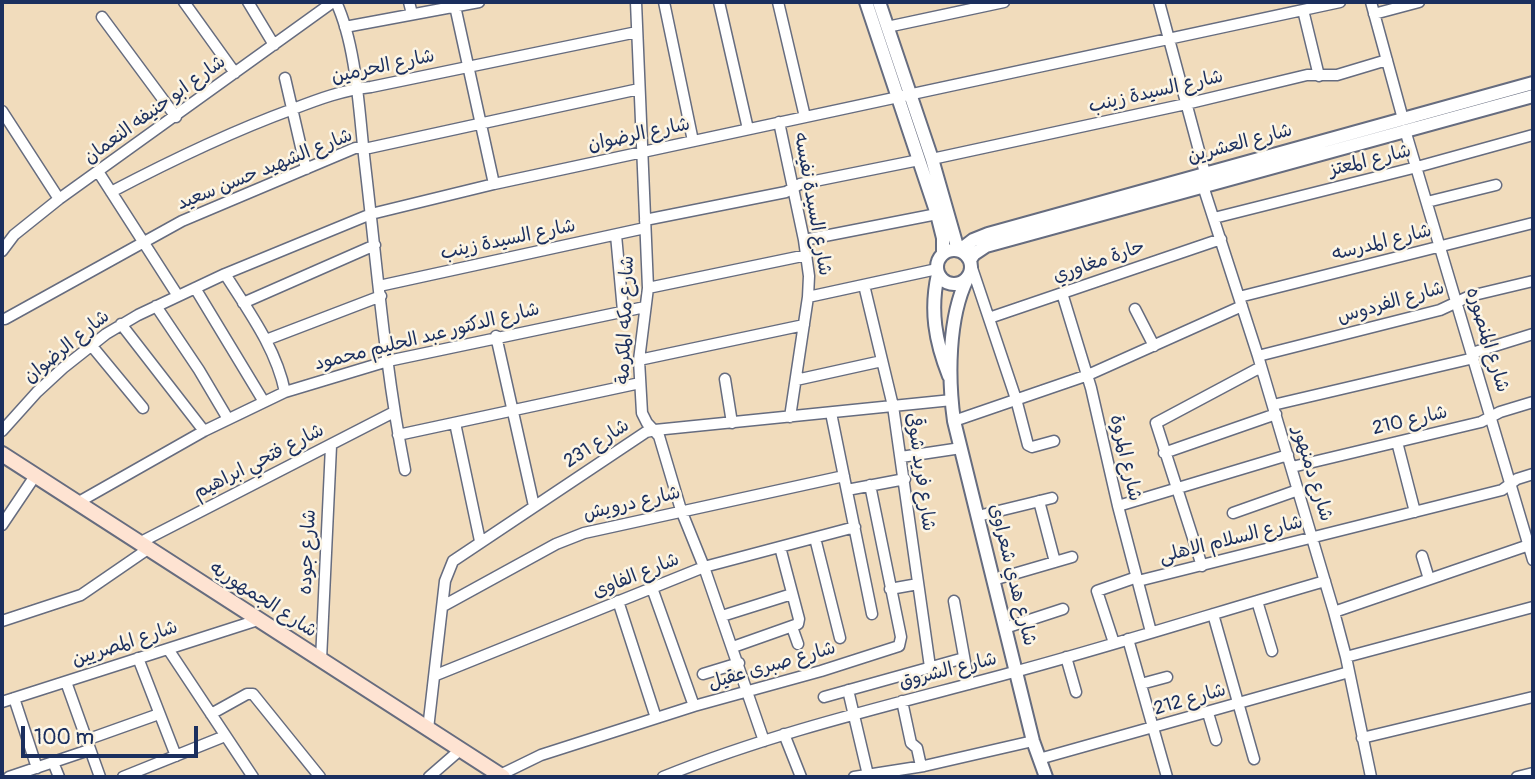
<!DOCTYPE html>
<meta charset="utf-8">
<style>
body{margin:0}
#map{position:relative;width:1535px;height:779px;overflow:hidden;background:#f1dcbc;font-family:Pangolin,sans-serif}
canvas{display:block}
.frame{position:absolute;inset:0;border:4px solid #1b2f5e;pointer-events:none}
.scale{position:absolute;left:21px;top:726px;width:177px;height:32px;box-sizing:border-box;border:4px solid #1b2f5e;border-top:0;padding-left:9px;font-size:21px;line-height:24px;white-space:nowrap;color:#1b2f5e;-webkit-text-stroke:5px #fcf5e5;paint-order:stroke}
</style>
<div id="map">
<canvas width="1535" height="779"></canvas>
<div class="frame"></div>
<div class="scale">100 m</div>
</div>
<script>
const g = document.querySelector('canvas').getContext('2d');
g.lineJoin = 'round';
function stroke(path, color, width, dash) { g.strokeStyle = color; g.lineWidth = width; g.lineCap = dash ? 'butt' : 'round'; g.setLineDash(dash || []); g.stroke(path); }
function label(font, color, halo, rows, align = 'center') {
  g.font = font + ' Pangolin,"Playpen Sans Arabic",sans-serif'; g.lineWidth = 5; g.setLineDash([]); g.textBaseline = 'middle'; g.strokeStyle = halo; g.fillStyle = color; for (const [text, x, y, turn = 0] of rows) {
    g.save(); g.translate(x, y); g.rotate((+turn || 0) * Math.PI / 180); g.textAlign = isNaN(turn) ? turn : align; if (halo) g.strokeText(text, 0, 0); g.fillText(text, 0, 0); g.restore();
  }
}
const minor = new Path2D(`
 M184 2 235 73
 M248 2 274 45
 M336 2C357 47 359 114 365 164 377 266 385 369 405 470
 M409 2 412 14
 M636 2 648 288 639 360 642 413 647 423 659 436 681 510 704 567 764 741
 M664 2 693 141
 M719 2 748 129
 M778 2 805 117
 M1159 2 1205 173
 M1371 2 1403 119
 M455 6 494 184
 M1303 10 1319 76
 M1374 14 1419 2
 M102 17 176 117
 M345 27 479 2
 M887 27 1004 2
 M285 78 306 169
 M2 111 59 199
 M779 122 804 240 809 276 808 297 790 417
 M1405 130 1533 560
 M932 159 1186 104 1307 75H1337L1387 60
 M99 173 178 296
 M1203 186 1258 356 1334 612 1346 657 1371 777
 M111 192C170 161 230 132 293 109 319 99 343 90 371 87L637 32
 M1427 202 1496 185
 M1214 218 1417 167 1533 135
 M645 220 786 192 800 184 919 160
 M616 235 623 311
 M804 240 937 214
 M2 251 14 235 59 199 333 2
 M972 268 1016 399 1028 445 1032 447 1054 441
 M225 274C249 312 276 348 285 392
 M864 285 893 406 930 667
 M379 286 645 228
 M195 288 264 402
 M648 288 807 255
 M1062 293 1091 388 1118 506 1151 632
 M808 297 937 269
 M1239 297 1533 223
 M243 303 375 245
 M156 306 199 370 228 419
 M1135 309 1154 346
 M989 318 1221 239
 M5 319 182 221 355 148H369L639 89
 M121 324 204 431
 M496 336 534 506
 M266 340 381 296
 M91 345 143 408
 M1472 353 1533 334
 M1258 356 1440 310 1470 296 1533 281
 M639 360 804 325
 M725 379 732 423
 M796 380 882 361
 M1273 405 1474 358
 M831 413 872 614
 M954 421 1088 375 1242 306
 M455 423 480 541
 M2 431 37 392 63 368 106 334 138 315 225 274 371 214 494 184 1340 2
 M398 435 640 383
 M1397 442 1415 512
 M1164 453 1276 414
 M901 457 961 448
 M1292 467 1481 422 1500 412 1533 402
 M847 490 905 479
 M1039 501 1055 562
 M77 503 204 431 285 392 388 361 645 307
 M1118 506 1288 455
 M1233 513 1298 490
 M978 516 1052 498
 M2 525 35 476
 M815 538 840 638
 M139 543 394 412
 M1422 556 1429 579
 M1202 566 1156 423 1261 367
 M993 580 1072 557
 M1138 581 1502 490 1517 479 1533 474
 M652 588 694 706
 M890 589 918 584
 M618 601 656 718
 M954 601 969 684
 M1257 601 1272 651
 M443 606 556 544 584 533 844 476
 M1334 612 1529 545
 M1213 614 1254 759
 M722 616 792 594
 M2 621 81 595 148 549
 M792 627 798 644
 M1005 628 1063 609
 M1128 639 1167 777
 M1114 643 1097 591 1137 577
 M733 647 798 624 799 619 780 547
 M168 649 253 777
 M1066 657 1076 692
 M1346 657 1533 607
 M138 658 176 756
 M321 660 331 446
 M703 674 739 663
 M436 675 704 567 855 527
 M66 682 100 777
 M1141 684 1167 677
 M848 690 868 775
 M824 697 964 658
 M14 698 37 768
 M902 701 911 743 917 748 921 766
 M2 702 258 620
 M1208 713 1216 740
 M211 714 247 694H253L320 777
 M428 729 445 581 453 561 646 432 655 430 952 400
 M784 734 801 777
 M1362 738 1533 697
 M86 740 159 714
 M1039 759 1349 672
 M53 762 59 777
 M500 775 541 755 694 706 821 671 899 646 901 637 870 485
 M9 777 89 750
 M123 777 225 736
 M429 777 460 750
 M663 777C776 731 896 704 1014 672 1118 644 1221 611 1325 581
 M854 777 924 766 1033 741
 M1517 777 1533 773`);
const tertiary = new Path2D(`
 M866 2 937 214 943 238V254
 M879 2 932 159 958 250
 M937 267a17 17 0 1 1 34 0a17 17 0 1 1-34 0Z
 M960 250 973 240 988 234 1533 83
 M970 260 974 254 986 246 1533 96
 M938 274C930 310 935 341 949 376
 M967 279C948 318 948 378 954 421L1033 741 1046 777`);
const secondary = new Path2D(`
 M2 454 503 777`);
stroke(minor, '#666c7f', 13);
stroke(tertiary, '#666c7f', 16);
stroke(secondary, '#666c7f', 18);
stroke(minor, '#fff', 10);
stroke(tertiary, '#fff', 12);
stroke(secondary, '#fee3d2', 14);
label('19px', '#1b2f5e', '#fcf5e5', [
 ["شارع الحرمين",383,67,-12],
 ["شارع السيدة زينب",1156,92,-13],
 ["شارع ابو حنيفه النعمان",155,110,-36],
 ["شارع الرضوان",639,135,-12],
 ["شارع العشرين",1240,144,-15],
 ["شارع المعتز",1370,161,-14],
 ["شارع الشهيد حسن سعيد",265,170,-22],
 ["شارع السيدة نفيسه",812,204,80],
 ["شارع السيدة زينب",508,240,-12],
 ["شارع المدرسه",1382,243,-14],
 ["حارة مغاوري",1099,262,-19],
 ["شارع الفردوس",1391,303,-16],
 ["شارع مكه المكرمة",626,320,-88],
 ["شارع الدكتور عبد الحليم محمود",427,337,-14],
 ["شارع المنصوره",1487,340,73],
 ["شارع الرضوان",67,347,-39],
 ["شارع 210",1410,421,-13],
 ["شارع 231",597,444,-33],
 ["شارع المروة",1125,458,77],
 ["شارع فتحي ابراهيم",259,462,-27],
 ["شارع فريد شوقى",920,472,82],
 ["شارع دمنهور",1312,474,73],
 ["شارع درويش",632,504,-13],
 ["شارع السلام الاهلى",1231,540,-14],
 ["شارع جوده",308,552,-87],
 ["شارع هدي شعراوى",1012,575,76],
 ["شارع الفاوى",636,576,-22],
 ["شارع الجمهوريه",263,600,33],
 ["شارع المصريين",125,644,-18],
 ["شارع صبرى عقيل",772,666,-16],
 ["شارع الشروق",948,671,-14],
 ["شارع 212",1190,700,-16]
]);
</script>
